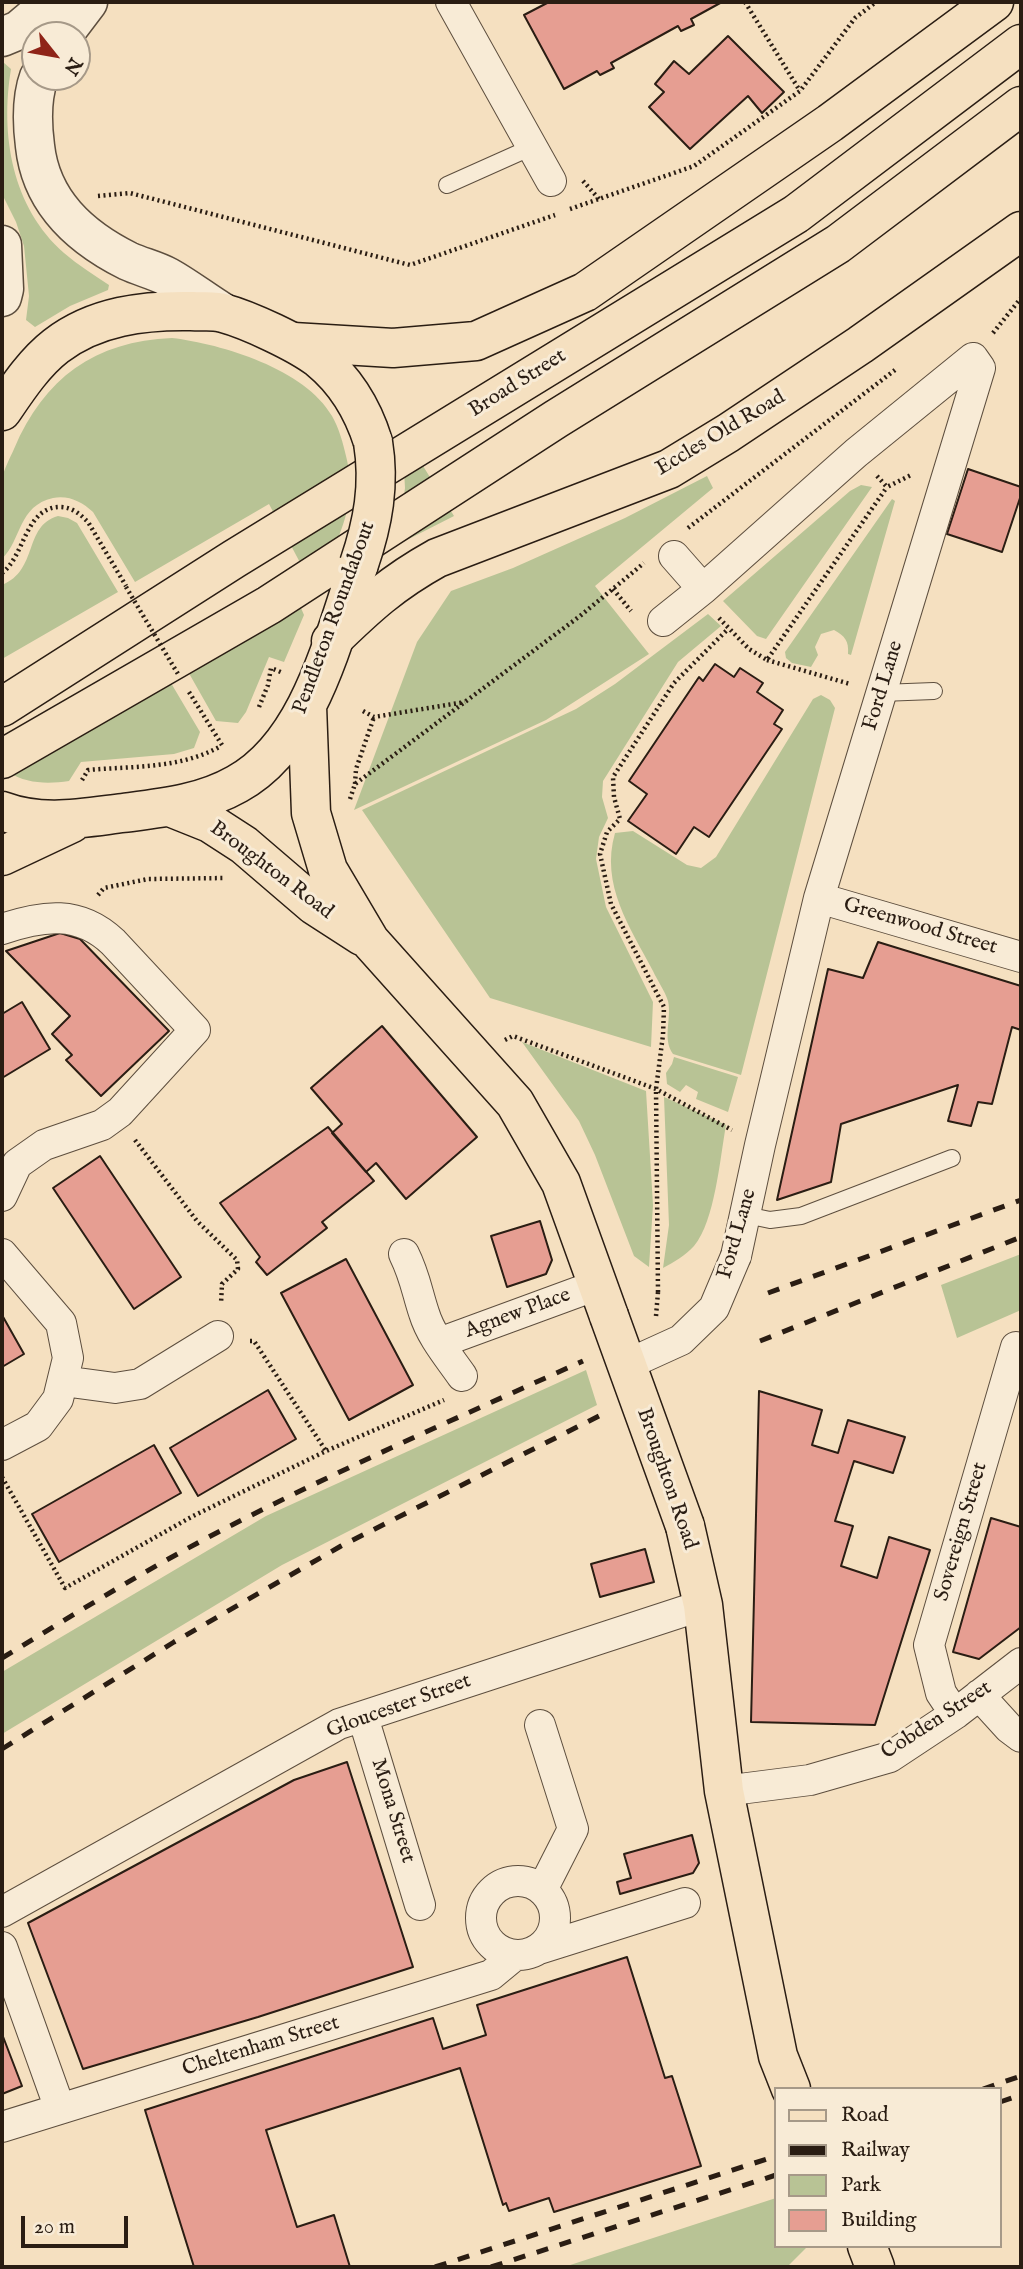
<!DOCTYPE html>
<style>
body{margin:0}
#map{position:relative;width:1023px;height:2269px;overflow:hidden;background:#f5e0c0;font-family:"IM FELL English",serif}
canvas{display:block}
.frame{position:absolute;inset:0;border:4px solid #2a1d13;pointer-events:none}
.legend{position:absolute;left:774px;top:2087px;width:228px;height:161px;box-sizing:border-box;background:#f8ebd6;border:2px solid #a69988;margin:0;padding:9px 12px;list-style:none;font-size:21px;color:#2a1d13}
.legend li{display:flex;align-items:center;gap:14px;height:35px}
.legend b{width:35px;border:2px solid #a69988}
.north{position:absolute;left:21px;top:21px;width:70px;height:70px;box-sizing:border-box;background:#f8ebd6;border:2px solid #a69988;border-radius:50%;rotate:121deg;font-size:19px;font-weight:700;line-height:28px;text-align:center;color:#2a1d13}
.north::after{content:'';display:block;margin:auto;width:24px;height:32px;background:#8f2418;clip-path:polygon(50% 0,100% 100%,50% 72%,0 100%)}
.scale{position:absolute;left:21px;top:2216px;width:107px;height:32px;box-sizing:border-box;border:4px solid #2a1d13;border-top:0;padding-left:9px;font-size:21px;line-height:24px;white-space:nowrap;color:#2a1d13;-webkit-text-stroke:5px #f8ebd6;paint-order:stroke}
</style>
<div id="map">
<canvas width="1023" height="2269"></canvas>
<div class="frame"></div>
<ul class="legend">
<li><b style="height:9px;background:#f5e0c0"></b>Road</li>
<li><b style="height:9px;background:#2a1d13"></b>Railway</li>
<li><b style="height:19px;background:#b8c395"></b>Park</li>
<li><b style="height:19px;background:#e69e92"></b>Building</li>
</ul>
<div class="north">N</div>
<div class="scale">20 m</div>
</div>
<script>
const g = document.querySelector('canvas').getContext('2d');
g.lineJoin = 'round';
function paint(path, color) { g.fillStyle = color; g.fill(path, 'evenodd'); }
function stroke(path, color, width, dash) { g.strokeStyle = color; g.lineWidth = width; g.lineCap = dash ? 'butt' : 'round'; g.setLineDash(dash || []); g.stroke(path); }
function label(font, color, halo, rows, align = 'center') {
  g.font = font + ' "IM FELL English",serif'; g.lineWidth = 6; g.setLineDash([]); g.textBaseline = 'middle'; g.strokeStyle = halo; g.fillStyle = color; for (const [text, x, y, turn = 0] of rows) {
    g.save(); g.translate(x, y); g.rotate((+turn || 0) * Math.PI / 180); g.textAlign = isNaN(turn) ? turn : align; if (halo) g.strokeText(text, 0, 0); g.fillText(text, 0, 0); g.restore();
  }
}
paint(new Path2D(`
 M3 62 11 69C0 135 12 207 64 253 78 265 94 275 109 285L108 290 70 306 35 327 26 320 29 296 24 246 16 222 2 194Z
 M172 338C222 344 305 369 332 416 339 428 343 443 346 456 349 468 351 482 350 494 346 528 329 559 314 589L269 504 135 582 93 512C82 502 69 495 53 498 18 506 22 539 2 559 2 541 3 522 3 505 3 497 0 487 2 479 4 469 10 458 14 449 44 378 95 341 172 338Z
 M402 432 454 516 397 545 405 488Z
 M707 476 713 488 595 586 649 654 546 720 354 810 417 642 451 591 513 568 625 518Z
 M861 485 872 487 766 639 757 636 723 601 850 491Z
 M892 499 895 501 851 655 848 654C849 641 845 636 834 630L821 634 815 647 818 655 811 667 792 663 786 658 785 652Z
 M58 516 68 518 77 523 118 592 2 659V585C39 570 23 526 58 516Z
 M298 601 304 615 284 662 269 657 246 712 238 723 216 721 186 668Z
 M708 614 721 626 678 662 603 781 602 797 608 818 599 837 596 859 606 907 653 1002 651 1047 490 998 362 810 576 709 615 684Z
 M168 678 200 732 194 748 174 754 81 762 69 781C48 784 27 784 8 772Z
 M821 695 830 700 835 708 741 1075 673 1054C662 1039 672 1018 668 1001 665 991 657 980 653 971 630 927 600 885 615 833L633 831 687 865 701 868 716 857 813 699Z
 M522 1042 646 1091 653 1205 649 1267 634 1256 595 1155 579 1121Z
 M674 1057 738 1077 728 1112 696 1099 698 1092 686 1085 680 1092 667 1084 666 1073 672 1064Z
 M664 1097 726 1125C720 1158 715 1221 694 1246 685 1256 674 1262 663 1268L669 1225Z
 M1021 1254V1310L957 1338 941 1285Z
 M586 1370 597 1405 282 1565 2 1734V1672L266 1516Z
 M776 2198V2246H808L787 2267H564Z`), '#b8c395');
const building = new Path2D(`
 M549 2H722L691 19 694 25 681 31 678 26 611 63 614 68 600 75 597 71 564 89 524 15Z
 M728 36 784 92 762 113 748 96 690 149 649 107 664 92 655 84 674 61 689 74Z
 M968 469 1021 487V495L1002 552 947 534Z
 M715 664 734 677 740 668 763 683 757 692 783 710 774 724 782 729 709 837 694 827 676 854 628 821 647 794 629 781 699 677 703 681Z
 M60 933 80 939 169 1031 101 1096 66 1060 72 1055 52 1034 70 1016 6 951Z
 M878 942 1021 986V1030L1012 1027 992 1104 978 1102 971 1126 948 1121 958 1085 841 1124 831 1182 777 1200 828 969 863 978Z
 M22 1002 50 1049 2 1078V1014Z
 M382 1026 477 1137 406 1199 376 1163 366 1172 332 1133 342 1124 311 1088Z
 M328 1127 374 1181 322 1222 327 1228 267 1275 256 1262 260 1257 220 1203Z
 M100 1156 181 1277 134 1309 53 1188Z
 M540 1221 552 1260 546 1274 507 1287 491 1236Z
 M346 1259 413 1385 349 1420 281 1293Z
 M2 1315 24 1354 2 1367Z
 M268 1390 296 1439 198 1496 170 1448Z
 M759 1391 822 1410 812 1445 838 1453 848 1420 905 1437 893 1473 854 1461 835 1521 853 1526 841 1566 877 1578 889 1537 930 1550 875 1725 751 1722Z
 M154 1445 181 1493 59 1562 32 1514Z
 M991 1518 1021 1527V1627L979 1659 953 1652Z
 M645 1549 654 1582 600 1597 591 1564Z
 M347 1762 413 1967 258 2017 83 2069 28 1923 294 1780Z
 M692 1835 699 1863 693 1873 620 1894 617 1882 631 1878 624 1854Z
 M627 1957 665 2078 672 2076 701 2166 554 2212 549 2198 509 2211 506 2203 503 2205 460 2068 266 2130 297 2227 334 2215 350 2267H194L145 2110 433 2018 443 2049 486 2035 477 2005Z
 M2 2034 22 2086 2 2094Z`);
paint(building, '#e69e92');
stroke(building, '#2a1d13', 2);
const service = new Path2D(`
 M447 185 532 147
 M881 693 934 691
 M746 1215 770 1220 801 1216 952 1158`);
const minor = new Path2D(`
 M451 2 551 181
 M674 556 703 589
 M663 621 703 589 856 453 973 358 980 368 819 898 760 1145 736 1256
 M819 898 1021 957
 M2 929C43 915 79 910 113 942L195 1030 120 1112 102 1125 44 1145 17 1164 2 1196
 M2 1254 61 1323 68 1358 58 1399 38 1426 2 1445
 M404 1254C415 1276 417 1292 424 1313 431 1336 448 1356 462 1376
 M439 1343 597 1285
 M63 1381 115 1388 140 1384 218 1336
 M979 1695 1009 1728 1021 1737
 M955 1714 941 1693 929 1645 1016 1347
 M363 1717 420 1905
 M540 1725 573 1829 542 1890
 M724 1791 810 1780 890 1757 955 1714 1021 1663
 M481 1918a37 37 0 1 1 74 0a37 37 0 1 1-74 0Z
 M2 1912 339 1724 703 1605
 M2 1947 60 2109
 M539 1949 685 1903
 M2 2127 491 1975 514 1956`);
const tertiary = new Path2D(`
 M63 35 88 2
 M2 37 19 30 52 2
 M39 77C31 99 32 123 35 146 41 202 80 237 128 261 141 267 155 270 168 277 186 287 204 301 222 312
 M2 245 4 289 2 297`);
const primary = new Path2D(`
 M293 342 393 348 476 341 585 292 830 123 994 2
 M331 641C368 605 392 583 437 558L669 469 728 433 860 345 1021 231`);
const trunk = new Path2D(`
 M2 411C17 389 34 363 56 346 95 316 144 310 192 311 202 312 214 310 223 313 249 320 298 343 319 359 346 381 363 410 373 442
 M307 706 311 813 328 870 370 941 515 1103 561 1183 609 1316
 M2 707 234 559 796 214 1021 44
 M2 759 269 605 556 419 838 244 1021 106
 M170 807 210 823 244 845 314 905 362 936
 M2 811C42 826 82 818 123 813 162 808 202 804 237 784 310 744 333 638 359 564
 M2 856 72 823
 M685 1526 703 1605 724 1791 778 2056 791 2089
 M867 2246 875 2267`);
stroke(service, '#5d4e3e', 18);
stroke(minor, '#5d4e3e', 32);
stroke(tertiary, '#5d4e3e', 41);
stroke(primary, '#2a1d13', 41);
stroke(trunk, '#2a1d13', 41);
stroke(new Path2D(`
 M745 2 800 91
 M583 181 599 199
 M98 196 130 193 410 265 555 215
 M570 209 694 166 800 91 855 18 876 2
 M993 333 1021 298
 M877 476 887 487 913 474
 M688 528 895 370
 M2 573C25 556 25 507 60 507 72 507 80 514 88 522L126 586
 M613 589 631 611
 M719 618 749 649 767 660 887 487
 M767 660 850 684
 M189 692 222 745
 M259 707 268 685 271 668 283 673
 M363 711 374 717 465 702
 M82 780 88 770C134 766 180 769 221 746
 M355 784 356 769 374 717
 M350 799 355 784 580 616 644 563
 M98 895 104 888 148 879 225 878
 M505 1040 513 1036 656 1089 732 1130
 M135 1140 197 1221 237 1260 238 1269 222 1284 221 1304
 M658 1292 656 1089 663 1035 664 1007 611 904 600 854 607 832 620 819 614 797 613 777 674 683 728 629
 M250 1341H254L326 1451
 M2 1477 65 1588 193 1516 326 1451 444 1400`), '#2a1d13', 4.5, [2, 3.5]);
stroke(service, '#f8ebd6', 16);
stroke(minor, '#f8ebd6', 30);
stroke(tertiary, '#f8ebd6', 38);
stroke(primary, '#f5e0c0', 38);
stroke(trunk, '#f5e0c0', 38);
stroke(new Path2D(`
 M768 1293 1021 1200
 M760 1341 1021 1237
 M2 1658C78 1612 153 1565 232 1525 347 1466 466 1414 583 1361
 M2 1749 174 1642 341 1546 601 1415
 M983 2089 1021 2076
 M1000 2102 1021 2095
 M435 2267 776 2156
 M491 2267 776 2175`), '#2a1d13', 5, [12, 12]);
const minorBridge = new Path2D(`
 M626 1365 681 1340 714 1308 736 1256`);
const trunkBridge = new Path2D(`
 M359 564C373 523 380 485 373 442
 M609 1316 685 1526`);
stroke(minorBridge, '#5d4e3e', 32, []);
stroke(trunkBridge, '#2a1d13', 41, []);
stroke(new Path2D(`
 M126 587 178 674
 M656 1316 658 1292`), '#2a1d13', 4.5, [2, 3.5]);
stroke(minorBridge, '#f8ebd6', 30);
stroke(trunkBridge, '#f5e0c0', 38);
label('21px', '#2a1d13', '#f8ebd6', [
 ["Broad Street",518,384,-32],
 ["Eccles Old Road",721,434,-31],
 ["Pendleton Roundabout",335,618,-70],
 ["Ford Lane",884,686,-73],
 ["Broughton Road",271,871,37],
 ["Greenwood Street",920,927,16],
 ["Ford Lane",738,1234,-74],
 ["Agnew Place",518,1314,-20],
 ["Broughton Road",666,1479,71],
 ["Sovereign Street",962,1532,-74],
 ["Gloucester Street",399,1707,-20],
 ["Cobden Street",937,1721,-33],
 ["Mona Street",392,1811,73],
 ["Cheltenham Street",261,2047,-17]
]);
</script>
